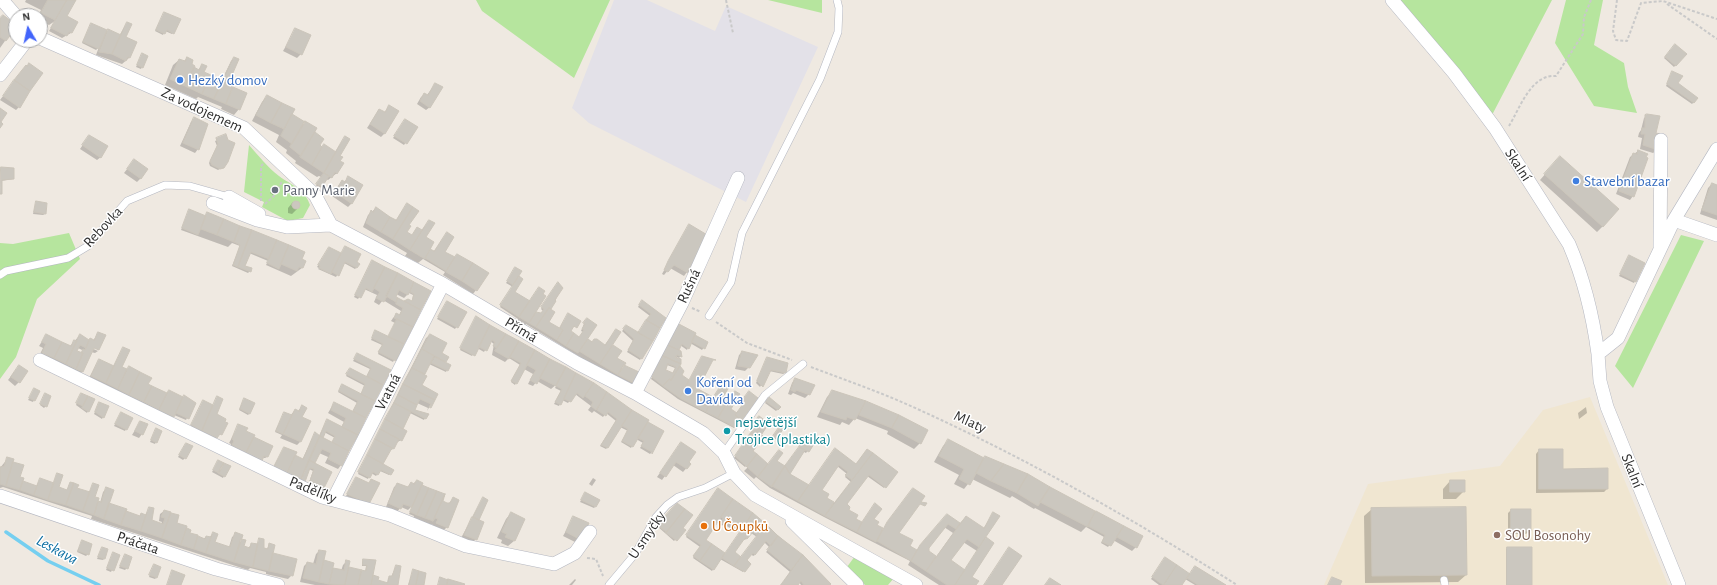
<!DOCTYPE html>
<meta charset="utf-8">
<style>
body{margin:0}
#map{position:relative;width:1717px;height:585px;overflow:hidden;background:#efe9e1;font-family:"Alegreya Sans",sans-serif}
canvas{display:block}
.north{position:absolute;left:8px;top:8px;width:40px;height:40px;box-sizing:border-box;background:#fff;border:1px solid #ababab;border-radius:50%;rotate:351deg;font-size:11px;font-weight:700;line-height:16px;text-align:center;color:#2e2e2e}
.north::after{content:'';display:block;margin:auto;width:14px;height:18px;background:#4264fb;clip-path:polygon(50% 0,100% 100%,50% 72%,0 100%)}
</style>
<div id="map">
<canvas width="1717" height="585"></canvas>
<div class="north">N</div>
</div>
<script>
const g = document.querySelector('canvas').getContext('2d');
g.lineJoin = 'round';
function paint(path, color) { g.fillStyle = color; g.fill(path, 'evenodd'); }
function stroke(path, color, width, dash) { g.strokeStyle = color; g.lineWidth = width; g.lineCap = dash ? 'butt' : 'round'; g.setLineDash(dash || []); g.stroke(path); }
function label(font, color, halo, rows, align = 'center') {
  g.font = font + ' "Alegreya Sans",sans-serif'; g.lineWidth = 3; g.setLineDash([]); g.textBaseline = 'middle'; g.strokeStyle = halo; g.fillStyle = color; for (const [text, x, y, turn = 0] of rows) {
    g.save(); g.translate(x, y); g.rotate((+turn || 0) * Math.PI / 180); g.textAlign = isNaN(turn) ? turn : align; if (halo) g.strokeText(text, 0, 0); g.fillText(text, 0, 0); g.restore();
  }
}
paint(new Path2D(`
 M614 0H647L715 31 726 6 818 47 746 202 589 123 572 108Z`), '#e3e1e8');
paint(new Path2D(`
 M1590 397 1668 585H1324L1368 484 1500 466 1543 410Z`), '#f0e6d1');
paint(new Path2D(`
 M476 0H610L574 78 482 11Z
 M768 0H822V13Z
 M1399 0H1552L1492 115Z
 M1566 0H1603L1594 45 1624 63 1628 87 1637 113 1594 106 1555 43Z
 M249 145C258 155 268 168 279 176 291 185 305 189 310 205L303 218 288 221 262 207 264 202 244 192Z
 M69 233 80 259 37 299 16 357 0 379V243L13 244Z
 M1681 235 1704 241 1633 388 1615 366Z
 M855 556 894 578 888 585H865L847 567Z`), '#b6e59e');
paint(new Path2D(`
 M26 0H75L66 16 71 33 62 38 49 31 55 21 49 25 40 20V16H38L41 10 25 2Z
 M164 14 173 33 172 34 165 31 163 35 155 31Z
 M0 19 14 28 0 48Z
 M127 23 125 37 136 42 129 58 122 64 96 55 99 47 96 50 82 43 91 24 119 36Z
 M296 29 301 54 297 58 283 51Z
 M1675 45 1685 54 1674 67 1664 58Z
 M141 56 142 67 141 69 136 67Z
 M187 58 190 65 198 70 202 65 203 72 208 79 220 84 231 61 234 58 227 83 239 109 234 115 221 109 222 107 198 97 196 99 165 85 173 65 179 60 183 62Z
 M26 66 19 107 16 110 0 100Z
 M1672 72 1676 84 1694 102 1692 104 1666 86Z
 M435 84 430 107 426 110 417 104 421 97 425 94 427 95Z
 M267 96 322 139 319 145 322 147 324 145 335 152 345 137 339 156 337 173 328 180 326 179 320 188 316 186 321 177 319 176 317 177 295 163 296 161 286 153 287 150 276 142 279 135 252 121 262 102Z
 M389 106 385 133 381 137 367 128 379 110 384 113Z
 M1647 115 1655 134 1657 150 1653 153 1640 149 1642 138 1638 137 1639 133 1641 130 1644 118Z
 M194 119 198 149 195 153 180 146 191 122Z
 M405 120 416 127 404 145 393 138Z
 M89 136 101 157 97 160 80 149Z
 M226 136 223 167 218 170 210 166 209 163 217 146 215 141Z
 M1638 151 1633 196 1630 200 1616 194 1630 157Z
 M1555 163 1603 226 1597 232 1540 180Z
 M131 164 141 178 137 182 124 173Z
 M1 168 13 179 1 181 0 194Z
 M349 178 352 203 348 207 332 196 339 185Z
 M1712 184 1717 186V220L1700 214 1708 188Z
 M274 188 277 189 273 195 270 193Z
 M36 202 45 214 43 215 33 214Z
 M293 202 299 203 298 208 292 214 288 213V208Z
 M376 208 396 221 408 225 406 232 412 236 421 231 429 221 425 237 427 253 444 252 454 258 457 255 476 290 473 294 443 275 445 272 423 259 418 263 405 256 407 253 363 227 368 215Z
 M189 210 205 216 207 213 305 261 302 268 291 276 266 265 268 261 249 253 244 266 250 271 248 273 232 266 240 246 232 243 228 247 181 230Z
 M689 225 687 272 684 276 670 268 664 275 662 274Z
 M329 248 341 254 345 248 358 264 356 268 355 269 344 263 336 277 318 269 319 268 317 267Z
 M1628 258 1644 263 1634 283 1619 276Z
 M371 263 385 268 429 292 393 362 378 354 382 345 371 340 375 331 388 337 395 323 391 321 393 318 397 314 399 315 401 311 383 300 379 305 374 302 377 295 364 289 358 299 354 297ZM409 293 413 295 412 302 408 300 404 302 394 298 396 294 404 298Z
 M514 270 517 277 522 280 513 292 529 302 539 288 533 316 536 313 541 314 543 311 541 309 556 285 562 288 550 310 548 323 559 329 567 316 576 327H572L570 332 579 338 583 332 581 331 585 321 584 342 588 340 604 346 616 330 611 345 621 351 616 358 621 369 633 383 632 384 616 376 614 378 526 324 524 326 517 321 518 319 500 307 513 287 506 283Z
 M447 302 466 312 455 329 437 319Z
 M640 303 665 318 640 360 627 352 633 341 622 331 625 328 638 334 650 316 638 307Z
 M476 318 593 384 631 411 647 421 646 422 663 432 652 452 650 454 640 448 643 443 636 439 631 448 621 442 628 431 620 427 608 447 606 449 600 446 616 421 606 413 603 417 594 411 592 413 588 410 591 406 575 394 568 403 562 400 559 406 554 404 561 391 555 388 557 384 551 389 537 381 533 386 528 384 533 374 524 369 516 383 515 385 511 382 520 365 509 358 505 362 492 355 494 344 490 341 484 352 477 348 472 356 460 350Z
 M674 326 707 343 702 350 690 343 687 350 680 345 678 351 681 356 679 358 675 356 674 358 683 371 680 375 689 381 702 357 696 389 713 398 731 382 721 397 726 400 729 396 731 398 730 410 737 414 743 406 740 404 747 394 734 428 678 399 651 379ZM667 365 675 368 672 374 664 370Z
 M98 333 105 336 98 350 90 345 89 347 98 351 95 353 91 352 82 372 79 375 39 356 43 348 39 346 46 335 69 347 80 335 89 341H93ZM78 348 84 351 81 354 76 351Z
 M430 335 445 361 444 363 449 366 446 372 429 364 420 386 437 394 427 411 428 408 417 403 413 410 425 418 424 420 410 413 402 429 401 440 396 443 392 450 390 449 382 464 390 474 389 475 380 471 376 476 371 473 368 479 358 474 426 338Z
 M123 348 121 367 127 370 129 368 147 384 166 394 169 391 194 404 186 420 174 415 170 420 88 380 99 360 113 367Z
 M742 352 749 367 745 371 735 369 739 355Z
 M356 356 390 370 341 465 338 469 325 463 328 457 319 453 313 463 331 472 322 490 308 485 313 471 309 469 273 468 284 448 302 460 314 435 319 436 327 420 341 427 344 422 328 413 334 403 352 412 357 403 338 392 342 385 360 395 365 386 346 376 350 369 366 377 370 369 353 361ZM324 432 335 438 331 444 322 437Z
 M767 358 787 364 785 373 783 374 769 371 760 387 756 383Z
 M19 366V382L15 386 8 380Z
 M795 379 809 394 805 398 793 393 791 395 788 394 792 383Z
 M34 390V400L33 402 28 400Z
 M833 391 865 402 899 416 920 443 914 449 887 434 888 431 855 418 849 425 842 422 840 425 817 417 827 397Z
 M44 396 46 406 44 408 40 405Z
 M80 396 88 411 87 413 76 405Z
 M769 398 780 407 776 411 765 403Z
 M243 401 250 413 248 415 239 410Z
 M204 402 213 406 222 434 218 435 215 439 190 427Z
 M99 403 108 407 102 419 94 414Z
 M302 406 300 442 297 445 280 438 282 435 275 432 283 415 290 416 295 410 298 411Z
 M1586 407 1587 413 1579 419 1578 413Z
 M121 413 132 418 125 431 114 426Z
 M759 417 752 451 768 465 776 461 784 467 798 449 812 444 806 453 804 452 789 474 809 486 834 451 855 465 867 450 896 472 884 488 867 476 845 504 848 511 855 520 862 523 873 520 876 526 883 530 919 502 920 504 918 505 897 534 916 551 947 515 959 524 966 517 983 529 993 514 984 538 993 543 971 577 975 585H939L908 565 910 561 824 517 770 488 756 477 754 479 744 471 751 464 750 462 745 467 734 458 757 423 755 422ZM837 466 847 474 845 477 851 482 834 503 825 498 821 490ZM944 527 953 533 936 557 928 552V548ZM963 542 977 551 964 571 949 561Z
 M140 422 142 434 139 438 132 435Z
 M239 425 267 457 265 458 242 456 229 449 231 444 229 443Z
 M156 429V442L155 444 150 442Z
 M948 441 983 459 1049 488 1096 512 1121 530 1124 527 1136 547 1132 551 1113 540 1108 547 1101 543 1104 537 1086 527 1081 532 1035 508 1034 509 1012 496 1010 498 972 479 964 489 954 484 959 475 934 462 943 446Z
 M681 443 690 464 683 472 673 465 662 480 657 477Z
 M185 445V458L183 460 178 457Z
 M1539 450 1562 470 1607 489 1604 492 1536 493V454Z
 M8 458 21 482 36 487 40 479 53 484 57 474 58 488 67 491 70 483 76 489 89 493 93 484 96 505 100 503 103 492 107 488 108 503 139 517 141 514 145 515 150 508V521L161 524 162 522 159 521 160 514 164 511 178 516 176 524 190 531 189 533 203 539 206 537 209 538 213 533 214 543 229 547 232 537 236 534 243 547 248 548 252 544 257 545 260 539 263 548 267 549 269 544 272 554 292 575 288 579 266 574V572L250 568 248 570 91 519 92 516 3 487 0 488V468Z
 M217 463 224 476 223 478 212 472Z
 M356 478 367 505 346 496Z
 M593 478 596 480 592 486 589 484Z
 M417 481 447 505 453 499 447 527 441 533 431 528 433 525 430 524 427 527 412 520 414 516 409 514 413 505 408 510 401 507 397 512 386 507 394 487 398 484 407 487Z
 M1450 481 1464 491 1456 499H1443V489Z
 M716 491 749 518 753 514 802 556 830 584 801 585 799 582 797 585H781L790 572 766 552 770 548 764 542 755 555 753 556 751 554 746 561 743 572 720 559 712 571 693 558 700 547 686 537ZM725 519 744 527 725 554 705 540 717 520 721 522 718 526 725 525 737 532 740 529 724 520ZM751 533 757 537 741 558 733 552 743 539 745 540Z
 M585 493 595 507 594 508 580 502Z
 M483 498 476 539 472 543 461 538Z
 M677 504 682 528 684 530 674 541 657 526Z
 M1372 509 1466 575 1458 582 1365 583 1364 516Z
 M1511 510 1530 530 1526 534H1508V513Z
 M511 513 524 519 514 541 508 546 501 543 502 540 497 538 506 519Z
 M574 517 588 524 577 543 563 536Z
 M82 541 88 554 86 556 77 552Z
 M102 548 104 559 103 560 97 559Z
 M1507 548 1531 585H1506V549Z
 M319 551 322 561 333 564 332 568 341 571 343 565 347 561 348 568 365 572 366 566H362V562L364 560 374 561 372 576 377 581 387 584 388 578 391 577 396 566 398 585H315L300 582 304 566 307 563 313 564 316 554Z
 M113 553 119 556 111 572 106 570Z
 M125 555 127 568 125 570 119 568Z
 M1165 558 1189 575 1224 585H1195L1185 579 1180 585H1159L1151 579Z
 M154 565 156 578 155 579 149 577Z
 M413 571 422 585H408Z
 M575 579 576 580 572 585H569Z`), '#0003');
stroke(new Path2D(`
 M6 532 48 561 99 585`), '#75cff0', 3.5);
const building = new Path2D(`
 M48 0H67L55 20 41 13Z
 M67 0H76L67 16 78 22 72 33 69 32 67 36 51 28Z
 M164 12 181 19 174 34 167 30 165 34 156 30Z
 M3 15 14 23 12 25 16 28 6 41 0 37V18Z
 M127 22 132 24 126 37 137 42 130 58 128 57 126 61 112 54Z
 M91 23 107 30 99 49 83 42Z
 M295 28 311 35 302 55 286 47Z
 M108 29 121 35 112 54 99 52Z
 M1675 44 1687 54 1676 66 1665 57Z
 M142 53 148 56 143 68 137 65Z
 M187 57 193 60 192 64 195 66 185 86 170 79 179 59 185 61Z
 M234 57 239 59 229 82 234 85 226 104 214 99Z
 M29 63 43 73 30 91 14 80 26 65 27 66Z
 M202 64 207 66 204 72 211 75 202 94 185 86 194 67 199 70Z
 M1672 71 1683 76 1678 83 1698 98 1694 103 1667 84Z
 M210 78 222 83 214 99 202 94Z
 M14 80 30 91 20 108 3 96Z
 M435 83 443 87 430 108 420 101 424 93 428 95Z
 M233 87 247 93 240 110 226 104Z
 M267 95 282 103 271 123 256 115Z
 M282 103 295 109 284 129 271 123Z
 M389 105 399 111 385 134 370 124 379 109 385 112Z
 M0 108 7 113 1 122 3 124 0 128Z
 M292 114 305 122 292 144 281 136Z
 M1647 114 1660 116 1656 133 1660 134 1658 150 1643 145 1645 134H1641L1642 128H1645V115Z
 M194 117 208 124 199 150 183 143Z
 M405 119 418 127 407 144 394 136Z
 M305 121 317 128 301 156 290 147Z
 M315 132 324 139 320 145 322 147 312 165 300 157Z
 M226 134 228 140 235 143 228 162 224 168 220 169 212 165 210 161 218 144 216 138Z
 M89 135 108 146 101 158 82 145Z
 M345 136 350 139 340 156 343 157 340 161 344 163 337 174 335 172 332 178 324 173Z
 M324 144 336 152 324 173 312 165Z
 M1638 150 1648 154 1646 157 1648 158 1634 197 1619 191 1633 153 1637 154Z
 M1560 156 1619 209 1603 227 1544 174Z
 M134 159 148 169 141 179 127 169Z
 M1 167 14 168V179L2 180V194H0Z
 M324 173 329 176 322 187 316 184Z
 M348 176 363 185 352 204 335 192 342 180 345 182Z
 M1712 183 1717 185V215L1702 210Z
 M292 205a4 4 0 1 1 8 0a4 4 0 1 1-8 0Z
 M36 201 47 203 46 214 34 212Z
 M407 203 413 207 393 239 381 232 390 217 396 220Z
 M376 207 390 217 381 232 366 223 371 210 373 212Z
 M413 207 419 211 409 225 411 226 407 232 412 235 417 227 422 230 410 250 393 239Z
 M189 209 206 216 198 235 182 228Z
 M207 212 224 219 217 235 201 229Z
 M224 219 240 226 234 242 217 235Z
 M429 220 435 223 426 237 434 242 425 259 410 250Z
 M689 224 709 236 688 273 674 265 668 272 664 270 668 261Z
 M240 226 252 230 238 267 233 265 240 245 234 242Z
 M252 230 277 240 269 259 251 252 245 266 252 268 251 272 238 267Z
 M447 232 454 237 445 252 455 257 446 271 425 258 430 249 434 251Z
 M277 240 289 245 279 269 267 263Z
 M289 245 305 252 302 259 306 261 303 268 299 267 297 271 281 264Z
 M345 246 361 254 357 262 360 264 357 268 345 262 339 276 332 272Z
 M329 247 341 253 331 274 319 268 320 266 318 265Z
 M457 254 473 263 462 281 446 272Z
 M1629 255 1645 263 1636 282 1620 274Z
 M372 260 385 267 372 292 366 288 361 298 355 295Z
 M473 263 489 273 477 291 462 281Z
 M385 267 398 273 384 302 376 298 380 292 374 288Z
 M515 267 522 271 513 285 507 281Z
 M398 273 414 282 408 295 399 290 396 297 398 298 396 302 386 296Z
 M519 276 523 279 515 292 530 301 519 317 500 305Z
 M414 282 431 291 421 310 404 301 408 299 412 301 414 294 410 292Z
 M558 282 563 288 555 300 556 301 551 309 549 308 536 327 529 323 536 312 541 313 544 309 541 307Z
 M539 287 545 291 543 294 546 296 529 323 519 317Z
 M398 298 421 310 413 327 394 318 396 313 400 315 403 308 396 304Z
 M642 300 666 318 660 328 646 320 651 314 639 305Z
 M447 301 467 312 458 328 438 317Z
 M549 308 555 312 549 322 563 330 557 340 536 327Z
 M568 313 581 321 577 328 574 326 571 331 574 333 566 346 557 340 563 330 560 328Z
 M476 316 490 325 475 356 460 348Z
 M587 318 597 325 578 353 566 346 574 333 579 337 584 330 582 329 585 324 583 323Z
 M397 319 413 327 404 344 388 337Z
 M646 320 660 328 653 341 638 333Z
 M677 323 696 333 689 349 682 344 679 350 665 344Z
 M490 325 506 334 497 348 493 346 495 342 492 340 487 351 479 347Z
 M626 325 653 341 642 359 628 350 634 339 623 329Z
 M616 329 621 332 600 364 579 351 588 339 592 342 594 339H597L605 345Z
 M375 330 404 344 396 361 378 352 383 344 372 338Z
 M98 332 106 335 99 350 94 348 83 372 76 369 83 353H81L83 349 85 350 90 338 94 340Z
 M46 334 62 342 54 358 42 353 46 344 42 342Z
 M80 334 89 340 86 348 80 345 77 351 83 353 76 369 66 364Z
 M430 334 447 343 442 353 449 357 446 362 422 349Z
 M506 334 519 341 509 359 495 351Z
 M695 335 708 342 705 349 692 342Z
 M74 340 77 341 66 364 54 358 62 342 71 346Z
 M519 341 535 350 517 384 511 381 521 363 510 357Z
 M665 344 681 351 682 357 677 355 675 357 681 359V364L661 355Z
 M613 345 622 351 617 358 626 363 618 375 600 364Z
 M123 347 130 350 122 367 127 369 118 389 106 383Z
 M422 349 434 356 425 374 412 368Z
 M535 350 550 359 537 384 530 380 536 370 527 365Z
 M742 351 758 355 750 368 738 366Z
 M357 353 391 370 383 385 367 376 371 368 354 359Z
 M661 355 681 364 671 380 669 379 663 386 652 377ZM668 364 676 367 673 373 666 370Z
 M702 356 716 360H713L698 389 713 397 706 412 680 398Z
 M435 357 451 365 448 371 431 363Z
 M767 357 788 363 786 373 771 370 763 387 757 381Z
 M99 359 114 366 106 383 91 376Z
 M550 359 566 367 556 386 540 378Z
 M19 365 28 371 20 383 11 377Z
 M624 365 639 372 634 383 618 375Z
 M129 366 140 372 129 395 118 389Z
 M680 366 684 371 682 375 689 380 680 398 663 386 669 379 671 380Z
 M566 367 576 373 561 405 555 402 562 389 556 386Z
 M350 368 383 385 375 401 361 394 365 384 346 374Z
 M412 368 427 376 422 385 438 394 435 400 403 384Z
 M140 372 152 378 148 384 152 386 144 402 129 395Z
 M576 373 594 383 583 398 577 393 571 402 564 399Z
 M795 378 815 385 810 395 796 390 795 392 791 390Z
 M724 381 731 384 723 397 726 399 729 395 731 397 718 418 706 412 710 402Z
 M594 383 607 392 596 410 591 406 593 402 585 396Z
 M342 384 375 401 366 418 353 411 358 401 339 391Z
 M403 384 435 400 431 408 429 407 431 404 420 399 417 405 398 395Z
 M152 386 167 393 159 410 144 402Z
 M34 388 40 391 35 401 29 398Z
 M169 390 183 397 174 417 159 410Z
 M832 390 866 401 855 420 847 417 846 420 821 412Z
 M735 391 740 394 731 409 737 413 735 415 742 420 736 428 718 418Z
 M749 391 758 398 742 420 735 415 743 404 741 402Z
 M607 392 632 410 608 448 601 445 617 419 608 412 606 416 597 410Z
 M45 393 51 396 47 407 40 404Z
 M81 393 88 396 83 406 76 403Z
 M184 395 196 403 189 419 176 413Z
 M398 395 417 405 415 410 429 414 426 419 394 403Z
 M88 396 95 399 89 412 82 408Z
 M217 396 223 399 217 414 226 419 225 422 228 423 222 435 220 434 217 438 202 431Z
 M769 397 781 407 778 410 765 401Z
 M244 398 255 403 250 414 240 409Z
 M203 400 213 405 202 431 191 425Z
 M866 401 899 415 892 428 859 415Z
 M99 402 109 406 104 418 95 412Z
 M334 402 366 418 358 435 342 427 346 418 331 410Z
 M394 403 411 412 403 429 385 419Z
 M302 405 307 408 302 417 311 421 301 442 283 434 295 409 299 411Z
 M632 410 649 420 633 447 622 441 628 429 622 426Z
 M121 412 133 418 127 430 115 424Z
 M284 412 292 415 283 434 276 431Z
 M899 415 928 430 921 444 892 428Z
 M759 416 769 423 758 440 750 434 758 421 756 420Z
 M327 419 358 435 349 451 332 442 335 436 326 431 323 438 320 436Z
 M385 419 407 431 402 441 380 429Z
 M140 421 148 424 143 435 135 431Z
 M648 422 664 431 652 454V452L641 446 644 441 638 438Z
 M238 424 248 428 246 431 255 435 246 453 232 445 234 441 232 439Z
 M780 426 784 428 776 439 773 436Z
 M156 428 162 431 157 443 151 440Z
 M380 429 399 439 394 449 375 439Z
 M315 432 320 436 301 480 287 473 295 455 303 459Z
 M750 434 758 440 761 434 764 437 753 451 757 454 747 467 735 456Z
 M320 436 349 451 342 466 328 459 331 453 322 449 315 463 309 460Z
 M254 437 273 446 268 457 264 456 262 461 246 453Z
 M804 438 814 444 809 452 799 447Z
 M375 439 392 448 383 464 367 455Z
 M948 439 984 458 970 485 959 479 964 469 939 456Z
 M681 442 696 452 689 462 691 464 687 469 676 462 666 477 660 473Z
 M186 443 193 446 186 459 179 455Z
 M284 447 297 452 287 473 274 467Z
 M799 447 805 450 790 474 785 466Z
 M835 448 856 464 867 449 873 453 852 480 845 475 848 472 839 465 822 490 829 494 827 498 834 502 825 516 798 501Z
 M1539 449H1563V469L1608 468V489H1539Z
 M779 450 783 453 777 461 785 466 772 487 758 477Z
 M873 453 898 472 886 488 869 475 847 504 850 507 849 510 858 515 856 519 862 522 857 532 825 516Z
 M757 454 768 464 758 477 747 467Z
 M367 455 394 470 391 475 381 470 378 475 373 472 370 478 358 472Z
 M985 456 1004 464 991 481 976 473Z
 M7 457 14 459 6 486 0 484V467L4 466Z
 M218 460 224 463 219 473 213 470Z
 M309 460 332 472 323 490 309 484 314 469 310 468 305 482 301 480Z
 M13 462 24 465 20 477 24 478 20 490 6 486Z
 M224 463 231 466 225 477 218 473Z
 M1004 464 1028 474 1017 493 991 481Z
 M785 466 790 474 809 485 798 501 772 486Z
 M57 473 63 475 59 487 67 490 70 482 74 483 66 505 48 500Z
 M1028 474 1050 487 1038 506 1017 493Z
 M356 477 369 483 371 479 380 483 369 504 347 494Z
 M40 478 54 483 48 500 34 495Z
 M417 480 423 483 412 507 403 504 401 509 388 503 397 483 408 487 411 482 414 484Z
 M1450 480H1465V492H1450Z
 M23 481 37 486 34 495 20 490Z
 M74 483 79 485 77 488 90 492 83 511 66 505Z
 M93 483 99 485 95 497 99 498 94 515 83 511Z
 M422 485 429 488 417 515 410 512Z
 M106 487 114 490 104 519 94 515 98 501 101 502Z
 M1050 487 1095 511 1088 527 1040 502Z
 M429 488 437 491 425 518 417 515Z
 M718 488 733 499 706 540 712 544 700 561 693 556 701 545 686 535Z
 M913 488 925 496 921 502 927 503 925 506 920 504 899 533 913 540 910 546 917 550 911 561 877 541 887 522Z
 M437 491 445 494 433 521 425 518Z
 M585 492 600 500 596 507 581 500Z
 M445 494 443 501 447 503H450L453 497 459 500 448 528 436 523 438 519 435 518 433 521Z
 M483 497 488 500 479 520 473 517Z
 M733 499 753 513 741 529 729 522 720 524 723 518 721 517Z
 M109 503 127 509 121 525 104 519Z
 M677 503 685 509 666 533V532L657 525Z
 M875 503 882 509 874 519 879 522 877 525 883 528 876 542 857 532 862 522Z
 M149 507 154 508 152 520 163 524 165 518 161 517 164 510 171 512 162 538 141 531Z
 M1466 507 1467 575 1372 576 1371 508Z
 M685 509 693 515 683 528 686 530 677 541 666 533Z
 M1511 509H1531V531H1511Z
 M126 511 140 516 141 513 146 515 141 531 121 525Z
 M1096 511 1124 526 1111 546 1102 542 1105 535 1088 526Z
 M511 512 525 519 515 541 505 537 507 534 502 532Z
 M993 512 1000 516 979 547 967 539 951 560 965 570 955 585H947L926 571 966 516 984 528Z
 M171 513 179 515 177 523 187 526 181 545 162 538Z
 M753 513 766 524 757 535 753 532 747 539 745 538 735 552 741 557 734 566 722 558Z
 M947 514 960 523 956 529 948 524 929 548V551L936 556 926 571 911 561 920 545Z
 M573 516 589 523 581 540 566 532Z
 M472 517 484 522 477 540 464 535Z
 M766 524 778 536 771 546 766 541 755 555 753 553 747 560 751 564 745 572 734 566Z
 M1124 526 1143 536 1137 548 1117 537Z
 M187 528 191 530 190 533 198 535 194 549 181 545Z
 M213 532 218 534 215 542 230 547 235 532 243 535 234 562 206 553Z
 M198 536 205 539 206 536 211 537 206 553 194 549Z
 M778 536 803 555 791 570 767 550Z
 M986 537 994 543 972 577 979 581 976 585H955Z
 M259 538 264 539V548L268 549 269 543 275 545 269 571 253 567Z
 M241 539 246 540 244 546 250 548 251 543 258 544 253 567 234 562Z
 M82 540 92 544 89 555 78 551Z
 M712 544 725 553 714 570 700 561Z
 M102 547 108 549 105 559 98 557Z
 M1009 547 1022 556 1002 585H984Z
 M1507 547H1532V585H1507Z
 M319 550 326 551 319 582 303 578 307 562 316 564Z
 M113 552 120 555 114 571 107 568Z
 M273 553 297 559 293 576 269 571Z
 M125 554 132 557 128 569 120 566Z
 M803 555 831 584 830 585H804L801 581 798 585H781Z
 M1165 557 1177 565 1163 585 1152 577Z
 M363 559 376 560 371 585H358L361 570 366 571 367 565H363Z
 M324 560 334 563 329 584 319 582Z
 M346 560 350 561 345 585 329 584 333 568 344 570Z
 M154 564 161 567 157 578 149 575Z
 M396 565 401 566 398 585H371L373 575 379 577 378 580 388 583 389 576H392Z
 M1177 565 1190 574 1186 579 1182 585H1164Z
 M1195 566 1226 585H1198L1187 578Z
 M349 567 362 570 358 585H345Z
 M413 569 419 571 416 585H409Z
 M172 570 185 575 181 585H167Z
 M419 571 426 573 424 585H416Z
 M440 577 448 580 447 585H438Z
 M1332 577 1342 581 1340 585H1328Z
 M1050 578 1061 585H1045Z
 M448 579 465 584 464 585H447Z`);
paint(building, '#cbc7bf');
stroke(building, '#cbc5ba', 1);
const service = new Path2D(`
 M0 275 6 271 68 258 88 246 127 201 165 185 190 186 229 197
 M709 316 731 282 742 233 820 79 838 32 839 8 837 0
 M724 453 765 395 803 364
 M1444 580 1445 585
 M609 585 635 554 656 517 667 505 678 497 705 488 734 473`);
const minor = new Path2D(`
 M2 0 16 16
 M1392 0 1454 73 1495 128 1569 244C1584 279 1593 317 1598 354
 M40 38 244 128 315 195 331 225
 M0 75 27 40
 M229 197 259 214
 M213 203 257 220 287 227 331 225 443 284 577 363 635 393 703 433 724 453 734 473 755 495 916 585
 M1674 220 1717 235
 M1660 247 1661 140
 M40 360 322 497 390 515 466 546 554 564 575 553 590 532
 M635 393 682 303 738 178
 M0 496 216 569 278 585
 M333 500 443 284
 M792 521 857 585
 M1679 585 1607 407 1600 381 1598 354 1618 338 1674 220 1717 149`);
stroke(service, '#b4b7c1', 8);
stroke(minor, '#b4b7c1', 14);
stroke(new Path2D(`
 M726 0 733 33
 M1617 0 1613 31 1616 40 1627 41 1641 3 1663 1 1717 19
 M1667 4 1717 39
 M1509 126C1520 108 1531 74 1556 76L1583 34 1584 17 1591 0
 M261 201V166L264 163
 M265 204 276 194 282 181
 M692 308 701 312
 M716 322 747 343 792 360
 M811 367C845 380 880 392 913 407 1026 458 1133 519 1237 585
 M587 558 596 559 603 576`), '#c9c9c9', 2, [3, 2]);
stroke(service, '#fff', 7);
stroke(minor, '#fff', 13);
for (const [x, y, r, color] of [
 [180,80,4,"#3f7fe0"],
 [1576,181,4,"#3f7fe0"],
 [275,190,4,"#6b7280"],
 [688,391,4,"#3f7fe0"],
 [727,431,4,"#0f9aa8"],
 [704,526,4,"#e8710a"],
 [1497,535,4,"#8d6e63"]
]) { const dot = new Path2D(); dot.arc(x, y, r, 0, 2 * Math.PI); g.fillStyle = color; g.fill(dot); stroke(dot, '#fff', 1.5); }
label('15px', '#366cbe', '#fff', [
 ["Hezký domov",188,80],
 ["Stavební bazar",1584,181],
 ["Koření od",696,382],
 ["Davídka",696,399]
], 'left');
label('15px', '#2e2e2e', '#fff', [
 ["Za vodojemem",202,110,25],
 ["Skalní",1518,165,57],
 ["Rebovka",103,227,-47],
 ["Rušná",689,286,-65],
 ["Přímá",521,330,31],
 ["Vratná",388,392,-63],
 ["Mlaty",970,422,25],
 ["Skalní",1632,471,68],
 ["Padělíky",313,490,22],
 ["U smyčky",647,535,-56],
 ["Práčata",138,543,19]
]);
label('15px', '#5b616d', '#fff', [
 ["Panny Marie",283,190]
], 'left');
label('15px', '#0d838f', '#fff', [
 ["nejsvětější",735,422],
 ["Trojice (plastika)",735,439]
], 'left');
label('15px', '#c56008', '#fff', [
 ["U Čoupků",712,526]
], 'left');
label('15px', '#785e54', '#fff', [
 ["SOU Bosonohy",1505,535]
], 'left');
label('italic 16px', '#0d6fa3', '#fff', [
 ["Leskava",57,550,29]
]);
</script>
